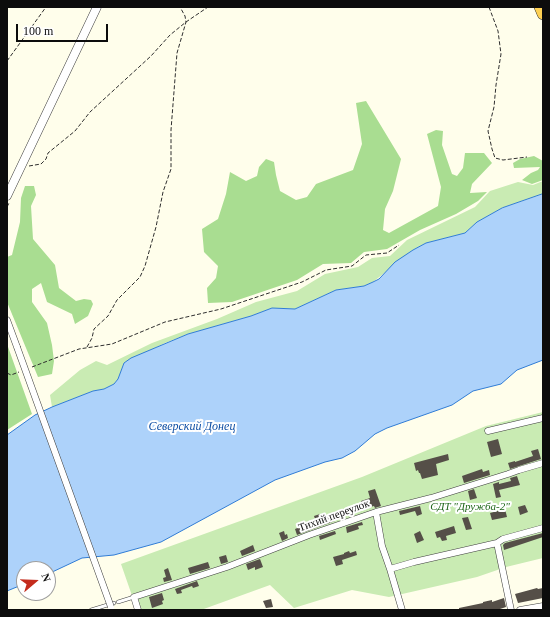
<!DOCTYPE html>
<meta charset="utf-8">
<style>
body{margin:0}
#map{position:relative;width:550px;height:617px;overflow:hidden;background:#fffeeb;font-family:"Times New Roman",serif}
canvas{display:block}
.frame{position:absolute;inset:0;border:8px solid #0c0c0c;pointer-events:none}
.north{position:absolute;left:16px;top:561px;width:40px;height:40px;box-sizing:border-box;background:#fff;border:1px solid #9e9e9e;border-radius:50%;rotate:71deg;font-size:11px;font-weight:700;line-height:16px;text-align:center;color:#0c0c0c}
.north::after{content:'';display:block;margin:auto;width:14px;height:18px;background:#c42c1d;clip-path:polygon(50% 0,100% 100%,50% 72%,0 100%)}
.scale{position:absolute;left:16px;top:24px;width:92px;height:18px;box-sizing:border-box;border:2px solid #0c0c0c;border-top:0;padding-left:5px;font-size:12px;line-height:14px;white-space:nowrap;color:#0c0c0c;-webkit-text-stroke:3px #fff;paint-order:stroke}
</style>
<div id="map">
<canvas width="550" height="617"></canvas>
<div class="frame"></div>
<div class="north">N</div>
<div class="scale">100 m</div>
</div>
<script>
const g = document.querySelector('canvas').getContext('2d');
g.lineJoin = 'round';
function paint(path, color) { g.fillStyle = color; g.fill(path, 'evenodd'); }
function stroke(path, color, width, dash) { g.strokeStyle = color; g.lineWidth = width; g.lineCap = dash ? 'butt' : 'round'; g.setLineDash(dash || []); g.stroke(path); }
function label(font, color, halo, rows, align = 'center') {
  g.font = font + ' "Times New Roman",serif'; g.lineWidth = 4; g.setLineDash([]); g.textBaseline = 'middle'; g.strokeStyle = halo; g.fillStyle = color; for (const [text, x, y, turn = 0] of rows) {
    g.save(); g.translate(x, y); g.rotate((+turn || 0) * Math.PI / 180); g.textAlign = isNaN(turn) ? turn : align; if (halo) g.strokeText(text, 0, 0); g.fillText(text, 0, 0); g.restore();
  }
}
paint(new Path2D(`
 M543 181V194L502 208 477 222 465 233 426 243 413 250 373 282 364 286 336 290 295 309 272 308 251 316 188 334 165 343 124 363 118 379 114 384 104 389 93 391 52 407 50 395 80 370 96 361 107 365 152 343 217 319 256 302 297 291 325 274 358 267 372 258 390 256 407 240 475 207 490 191 518 182 533 185Z
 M543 412V558L506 567 477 577 389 597 352 590 294 608 270 585 201 610H137L121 564 362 477 486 426Z`), '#c9ebb3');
paint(new Path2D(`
 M366 101 401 159 393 191 385 209 383 230 389 233 438 206 441 187 427 134 436 130 443 131 442 145 452 174 457 176 463 168 465 153H484L492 163 472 184 470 193 487 192 478 201 456 214 420 230 387 249 364 252 351 263 323 264 297 280 232 302 208 303 207 288 216 278 218 266 204 252 202 229 218 219 226 194 230 172 246 181 257 176 259 167 266 159 274 162 276 175 280 191 296 200 307 197 316 184 353 170 362 144 356 103Z
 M534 156 543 161V180L532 184 522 180 531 173 538 170 540 167 514 168 513 163 520 159Z
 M25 186H34L36 195 31 206 33 239 55 265 59 288 76 301 84 299 91 300 93 304 88 316 75 324 72 314 47 302 41 283 32 289V302L47 323 52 345 54 361 52 374 38 377 7 302V257L12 255 20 222 21 198Z
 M7 344 32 414 7 430Z`), '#a9dd91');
const water = new Path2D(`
 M543 194V360L517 370 501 384 473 391 452 405 387 428 375 434 355 451 342 458 325 462 275 480 161 542 114 555 82 558 48 574V569H24V584L7 591V435L35 415 52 407 93 391 104 389 114 384 118 379 124 363 131 358 188 334 251 316 272 308 295 309 336 290 364 286 373 282 379 279 395 262 413 250 426 243 465 233 477 222 502 208Z`);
paint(water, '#add2fa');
stroke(water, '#307cd5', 1);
paint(new Path2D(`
 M498 439 502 454 491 457 487 442Z
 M538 449 541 459 510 469 508 463 515 461V462L533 456 531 451Z
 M448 454 449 460 436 464 438 475 422 479 420 473H419L418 470 416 471 414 463Z
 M482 469 483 472 489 470 490 475 464 483 462 476Z
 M517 476 520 485 499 490 501 497 496 498 493 484 499 482V484L511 481 510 478Z
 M375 489 381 506 375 508 374 506 363 509 361 501 370 498 368 491Z
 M474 489 477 498 470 500 468 491Z
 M525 505 528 512 520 515 518 507Z
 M420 506 422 514 417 516 415 511 400 515 399 511Z
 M505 509 507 517 492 520 490 513Z
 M320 514 321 517 332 514 335 521 297 535 295 529 305 525 304 523 315 519 314 516Z
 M468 517 472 529 466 530 462 518Z
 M362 522 363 525 358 526 359 529 347 533 346 527Z
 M454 526 456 533 446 536 447 540 442 541 440 537 437 538 435 532Z
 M284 531 285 535 287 534 288 538 282 541 279 533Z
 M335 531 336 534 320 540 319 536Z
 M420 531 424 540 417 543 414 534Z
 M543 533V537L504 550 503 545 505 543Z
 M253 545 255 551 242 556 240 551Z
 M349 551 350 553 356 551 357 555 342 560 343 564 336 566 333 557 344 554V553Z
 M226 555 228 562 221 564 219 557Z
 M260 559 263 567 255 570V567L248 570 246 564Z
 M208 562 210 568 190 574 188 568Z
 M168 568 172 580 164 582 163 578 166 577 164 570Z
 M197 581 199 586 193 588 192 586 181 590 182 593 177 594 175 589Z
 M537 588 538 589 543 588V598L518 603 515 594Z
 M162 593 164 600 162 601 163 604 152 608 149 597Z
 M504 598 506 607 500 609 459 610V608L483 603V602L492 600V602Z
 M271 599 273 607 266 608 263 601Z`), '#554f48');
const service = new Path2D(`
 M118 602 134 597
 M91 610 114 603`);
const minor = new Path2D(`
 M7 320 17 347
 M488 431 543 418
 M376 512 382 546 390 569 402 610
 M497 543 511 610
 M390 569 414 562 497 543 503 539 543 528
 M138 610 134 597 227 567 309 535 376 512 431 498 508 474 519 470 543 463
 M520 610 543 606`);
const tertiary = new Path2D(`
 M7 196 97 7`);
const trunk = new Path2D(`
 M540 7 543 14`);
stroke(service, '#3f3f3f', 4);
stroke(minor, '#3f3f3f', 7);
stroke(tertiary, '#3f3f3f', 9);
stroke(trunk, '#1d1d1d', 12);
stroke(new Path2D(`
 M489 7 498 31 501 54 496 85 494 107 488 131 492 149 495 158 503 160 527 157
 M7 61 46 7
 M29 166 41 164 46 159 48 153 75 131 90 112 151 56 170 35 186 22 208 7
 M7 207 9 203
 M87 347 92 338 94 329 108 316 117 300 140 277 145 266 156 227 163 192 171 169V130L177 53 186 22 185 16 180 7
 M32 367 79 349 112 344 165 322 221 309 302 282 326 270 352 266 366 255 387 253 399 245
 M7 373 11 375 19 372`), '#2e2e2e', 1, [4, 2]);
stroke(service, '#fff', 3);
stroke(minor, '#fff', 6);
stroke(tertiary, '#fff', 8);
stroke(trunk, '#fed154', 11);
const minorBridge = new Path2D(`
 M17 347 111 607`);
stroke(minorBridge, '#3f3f3f', 7, []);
stroke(minorBridge, '#fff', 6);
label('italic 11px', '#1f6719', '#fff', [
 ["СДТ \"Дружба-2\"",470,507]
]);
label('11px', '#0c0c0c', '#fff', [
 ["Тихий переулок",334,516,-20]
]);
label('italic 12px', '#0f4fa4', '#fff', [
 ["Северский Донец",192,427]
]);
</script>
